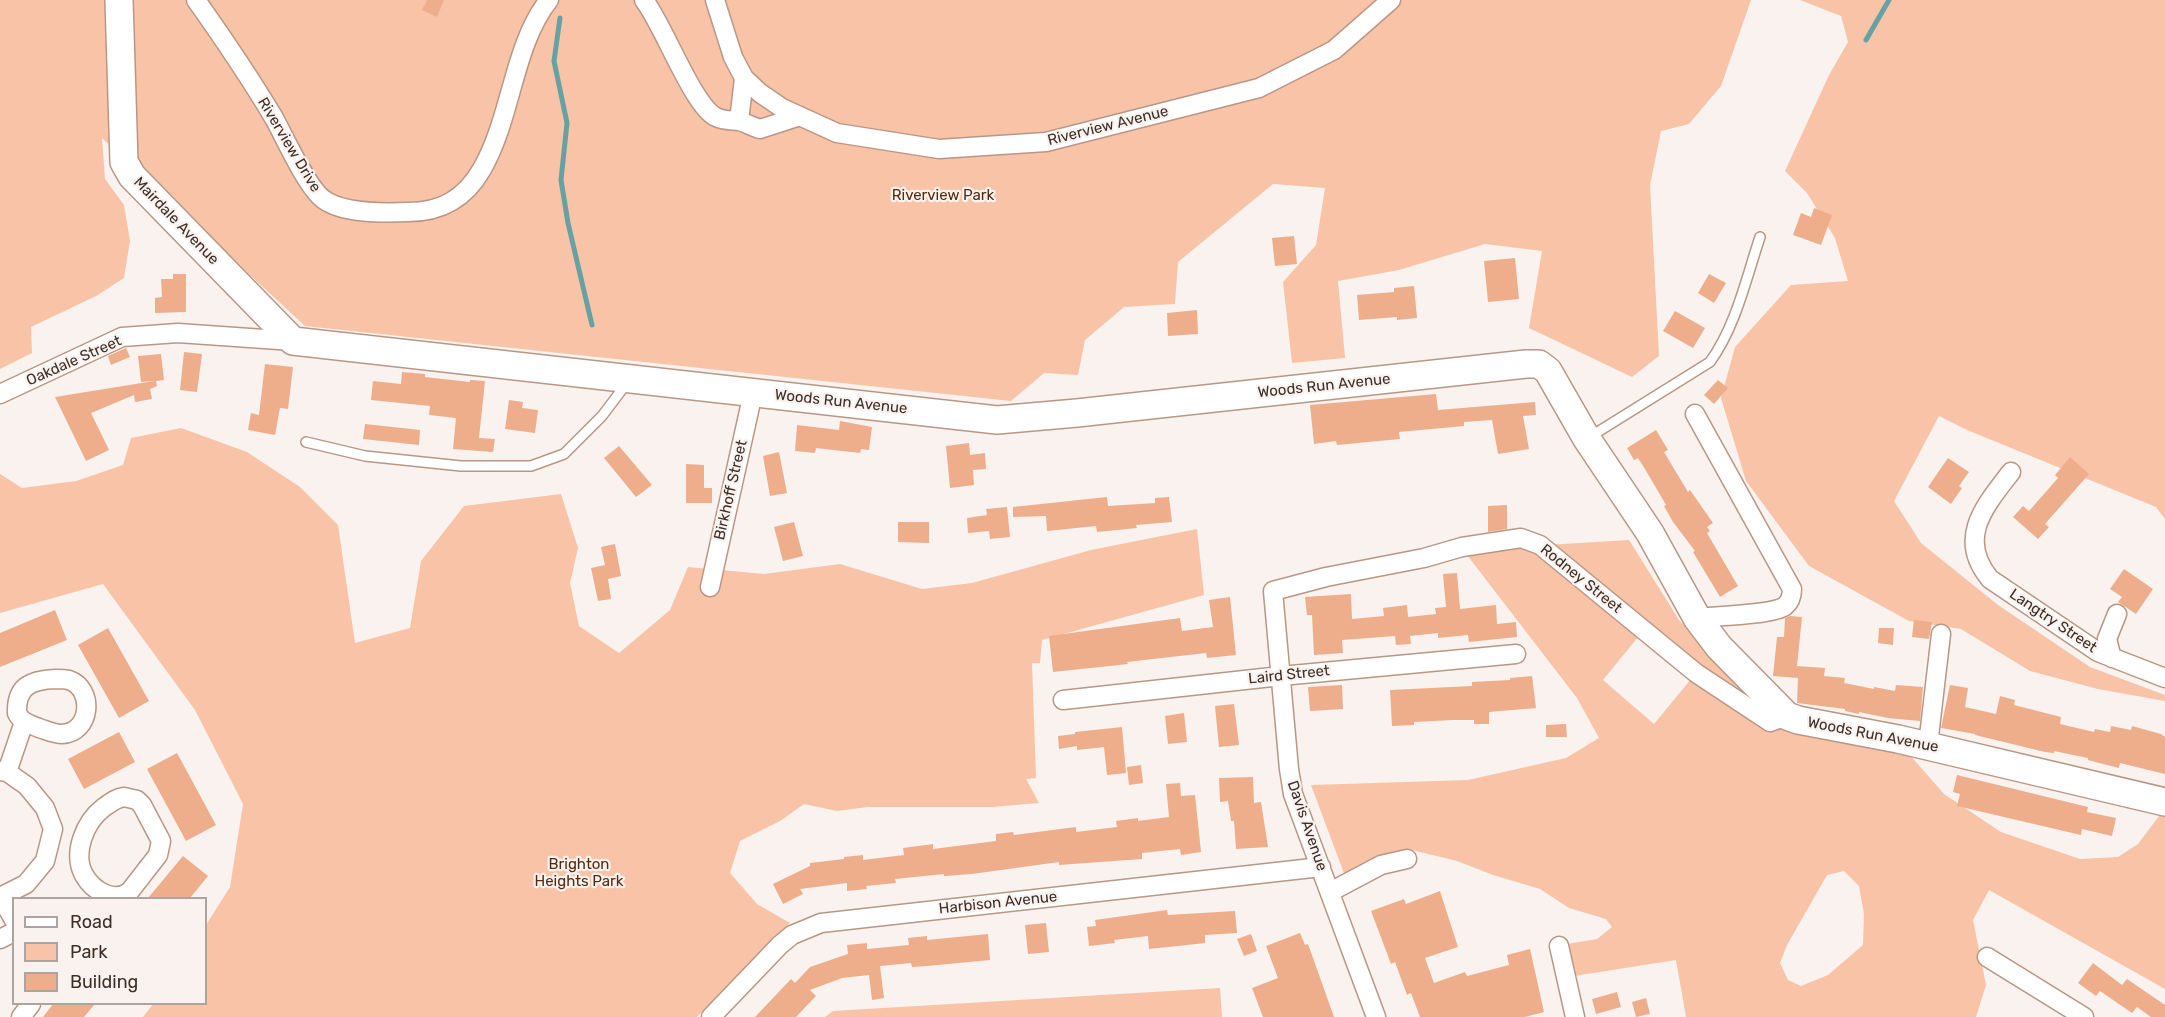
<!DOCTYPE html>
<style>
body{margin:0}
#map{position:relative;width:2165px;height:1017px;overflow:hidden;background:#f9f2ee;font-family:Rubik,sans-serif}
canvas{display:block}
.legend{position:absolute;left:12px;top:897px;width:195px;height:108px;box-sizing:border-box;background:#f9f2ee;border:2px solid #aea49f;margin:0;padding:8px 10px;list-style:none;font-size:18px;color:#3d2f28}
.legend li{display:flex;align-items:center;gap:12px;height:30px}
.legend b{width:30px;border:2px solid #aea49f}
</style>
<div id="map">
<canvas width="2165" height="1017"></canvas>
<ul class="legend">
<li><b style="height:8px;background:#fff"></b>Road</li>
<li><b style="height:16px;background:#f8c3a7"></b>Park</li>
<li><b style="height:16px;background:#eeae8b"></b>Building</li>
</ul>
</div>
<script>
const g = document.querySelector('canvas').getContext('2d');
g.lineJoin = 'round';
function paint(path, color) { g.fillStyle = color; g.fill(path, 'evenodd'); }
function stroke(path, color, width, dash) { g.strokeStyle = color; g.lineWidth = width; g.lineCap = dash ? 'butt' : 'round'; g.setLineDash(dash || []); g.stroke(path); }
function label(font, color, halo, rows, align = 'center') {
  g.font = font + ' Rubik,sans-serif'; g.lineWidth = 4.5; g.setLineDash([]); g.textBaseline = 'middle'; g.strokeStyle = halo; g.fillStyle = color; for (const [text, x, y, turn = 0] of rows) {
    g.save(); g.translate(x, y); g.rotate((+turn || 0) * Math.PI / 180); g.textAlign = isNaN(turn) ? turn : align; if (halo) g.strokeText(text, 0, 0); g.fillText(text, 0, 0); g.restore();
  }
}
paint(new Path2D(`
 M0 0H1751L1721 86 1689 124 1661 131 1650 185 1659 356 1632 377 1529 328 1542 251 1485 244 1399 270 1338 281 1345 358 1292 363 1283 282 1316 245 1325 188 1273 184 1178 262 1175 304 1124 307 1085 340 1078 375 1044 373 1011 401 305 326 102 138 105 179 124 205 130 241 124 278 96 296 31 327 32 353 0 369Z
 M1800 0H2165V519L2156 507 1967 430 1939 416 1894 501 1921 543 1998 605 2090 667 2165 695V701L2098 689 2030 671 1961 629 1909 621 1809 566 1746 481 1721 398 1735 347 1791 285 1848 281 1835 238 1807 193 1785 171 1829 75 1848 42 1841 16Z
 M181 428 247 452 300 487 338 525 355 643 410 628 421 561 464 506 561 494 578 548 570 583 579 626 619 653 670 610 688 567 764 574 840 564 922 589 972 583 1091 550 1197 529 1204 595 1042 640 1040 663H1032L1036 778 1026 779 1039 803 991 807H868L837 811 804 804 780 821 740 841 730 873 757 904 790 923 697 1017H143L153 1004H206V925L230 887 243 804 195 710 103 584 0 613V474L22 488 76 481 123 465 131 438Z
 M1629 540 1679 620 1753 700 1908 753 1944 794 2001 832 2080 859 2118 857 2138 844 2165 808V989L1989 890 1973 920 1986 985 1976 1017H1686L1676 960 1574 976 1567 944 1597 939 1612 927 1606 919 1569 908 1540 889 1493 875 1457 861 1412 850 1372 862 1345 876 1311 785 1468 780 1566 758 1599 738 1577 698 1467 555 1546 545ZM1643 631 1696 673 1654 724 1603 680ZM1844 871 1859 886 1864 914 1863 945 1828 975 1801 986 1788 980 1780 963 1787 945 1827 875Z
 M1220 988 1222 1017H825L833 1011Z`), '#f8c3a7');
stroke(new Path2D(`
 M560 18 554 61 567 123 561 180 568 223 592 325
 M1866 40 1889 0`), '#66a2a4', 5);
paint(new Path2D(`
 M427 0H444L437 17 422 10Z
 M1814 208 1832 215 1821 245 1793 235 1801 213 1811 217Z
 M1294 236 1297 264 1275 266 1272 238Z
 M1515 258 1519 299 1488 302 1484 261Z
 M173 274H186V312L155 313V298L162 297 161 279H173Z
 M1709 274 1726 283 1714 303 1698 293Z
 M1414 286 1417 318 1397 320V317L1359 320 1357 295 1394 292V288Z
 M1197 310 1198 334 1168 336 1167 313Z
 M1675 311 1705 328 1693 348 1663 331Z
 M126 348 130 357 111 365 108 356Z
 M184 352 202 354 197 392 180 390Z
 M161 354 164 380 156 381 157 386 150 389 152 399 135 402 134 395 91 413 109 450 86 461 55 397 154 381 141 382 138 356Z
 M265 364 293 367 288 409 280 408 275 435 248 430 251 413 259 415Z
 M402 372 425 374V377L470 382V380L485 381 479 438 495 439 493 452 453 449 456 418 429 415 430 406 371 400 373 381 401 384Z
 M1718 380 1728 388 1714 404 1704 395Z
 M1436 394 1438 410 1535 402 1536 415 1523 416 1529 449 1498 454 1492 420 1464 422V426L1399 432 1400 439 1337 445 1336 441 1314 444 1310 405Z
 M509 400 523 402 522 408 538 410 535 433 505 429Z
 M840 421 872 427 869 450 861 449 860 453 816 448 815 453 795 451 797 425 839 430Z
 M365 424 420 430 419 445 363 439Z
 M1656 430 1668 450 1664 452 1688 492 1690 490 1713 523 1707 527 1710 531 1707 533 1738 586 1720 597 1693 552 1695 551 1673 522 1664 506 1666 505 1645 469 1638 458 1634 460 1627 448Z
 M969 443 970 455 985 453 986 469 973 470 974 485 950 488 946 446Z
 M619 446 652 485 636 497 604 458Z
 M779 452 787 493 770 496 763 456Z
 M2070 457 2089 474 2045 524 2049 527 2038 539 2013 517 2023 506 2029 511 2058 478 2055 475Z
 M1948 458 1969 472 1959 486 1962 488 1951 504 1928 487Z
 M686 464 704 465V488H712V503H686Z
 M1107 497 1108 506 1155 503V498L1169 497 1172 522 1136 525 1137 528 1097 532 1096 526 1047 531 1046 516 1013 517V507Z
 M1507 505V529L1488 532V506Z
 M1007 507 1010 537 990 539 989 531 968 533 967 518 987 515 986 509Z
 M794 522 803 556 783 561 774 527Z
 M898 522H929V543L898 542Z
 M615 544 621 576 608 579 611 599 598 601 591 568 605 565 601 547Z
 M2124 569 2153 589 2136 614 2118 602 2122 597 2110 589Z
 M1457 573 1460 609 1496 605 1497 624 1516 622 1517 637 1469 642 1468 635 1438 638V633L1410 636 1411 644 1396 645 1395 636 1342 640 1343 653 1314 655 1312 615H1307L1305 597 1351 594 1352 619 1384 616 1383 608 1407 605 1408 617 1436 614 1435 608 1446 607 1443 574Z
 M1230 597 1236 655 1207 658 1206 653 1127 662 1128 664 1053 672 1049 636 1180 618 1182 631 1213 627 1209 600Z
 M55 610 67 640 0 667V633Z
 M1790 616 1802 617 1797 666 1825 668 1824 676 1845 678 1844 683 1874 689V687L1895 691 1896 685 1923 687 1920 721 1888 718 1859 712V714L1845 711V709L1797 703 1798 678 1773 676 1777 637H1784L1785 618Z
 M1914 620 1932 622 1929 639 1912 637Z
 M108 628 149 701 119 718 78 645Z
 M1879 628H1894L1893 645 1878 643Z
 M1532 676 1536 708 1489 712V724H1474V720H1453L1414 722V725L1392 726 1390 690 1472 686V682L1510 680V678Z
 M1342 685 1343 709 1310 711 1308 687Z
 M1950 685 1968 688 1965 707 1996 714 2000 696 2015 700 2014 705 2061 717 2060 724 2094 732 2095 729 2110 732 2111 726 2131 730 2132 726 2161 734 2165 737V774L2120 763 2119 768 2103 764 2088 760V758L2054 751V753L2045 752 1975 735V734L1941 728Z
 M1234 704 1239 745 1219 747 1215 706Z
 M1184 713 1187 742 1168 744 1165 716Z
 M1566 724 1567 737H1546V725Z
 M1122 727 1126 773 1107 775 1104 747 1077 750V746L1059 749 1058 736 1075 734V732Z
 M119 732 135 762 84 789 68 759Z
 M177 753 216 825 186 841 147 769Z
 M1141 765 1143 783 1129 785 1127 767Z
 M1957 775 2088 807 2087 812 2116 818 2112 836 2082 829 2081 835 1957 806 1960 794 1953 792Z
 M1253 777 1254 803 1261 802 1268 847 1236 849 1234 821H1231L1228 801 1220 802 1219 778Z
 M1180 783 1181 796 1195 795 1201 852 1181 855 1180 849 1142 853V859L1059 865V862L972 874 944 876V874L895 879 896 883 866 886 867 889 847 891V883L800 889 803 894 783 904 773 884 810 866V863L844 859V857L863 855V860L904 855 903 848 933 844V849L996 841V834L1013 832 1014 835 1076 827V832L1117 827 1116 821 1138 818V821L1169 817 1166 784Z
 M183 856 208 876 190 898H148Z
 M1440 891 1458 947 1425 958 1434 983 1465 972 1467 976 1509 965 1507 955 1530 949 1544 1012 1525 1017H1420L1411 993 1407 995 1395 962 1391 964 1371 911 1404 899 1406 904Z
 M1167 910 1168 915 1235 911 1237 933 1205 935V943L1178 946 1149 949 1148 936 1114 940 1115 943 1089 946 1087 927 1096 926 1095 920Z
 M1046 923 1049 952 1028 954 1025 925Z
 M1300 933 1305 945 1308 944 1334 1017H1263L1252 988 1278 978 1266 946Z
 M988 934 990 960 927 966 912 967 911 963 880 966 884 998 872 1000 869 975 842 978 810 990 816 996 796 1017H755L791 979 795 983 810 967 848 954 847 945 867 943V949L909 945 908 938 927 936V940Z
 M1251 934 1257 951 1244 956 1237 939Z
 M2093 963 2122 985 2127 979 2165 1005V1017H2151L2137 1007 2132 1013 2100 991 2096 996 2078 983Z
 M1617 992 1621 1007 1596 1014 1592 999Z
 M1646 998 1650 1014 1636 1017 1632 1002Z
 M53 1004H95L84 1017H43Z`), '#eeae8b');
const lane = new Path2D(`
 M1588 438 1710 362C1736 326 1746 279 1760 237
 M306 442 365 456 461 466H531L564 454 602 416 627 383`);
const street = new Path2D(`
 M196 0C223 38 250 78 274 118 285 138 307 187 323 199 343 214 384 213 408 212 441 212 465 199 482 169 512 117 513 45 549 0
 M644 0C664 26 693 106 716 117 724 121 731 120 739 121 746 123 753 127 760 129L800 116
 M715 0 733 57 744 78 760 93 782 108 837 133 939 149 1046 142 1259 88 1334 50 1391 0
 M739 121 744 78
 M0 394 122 337 178 333 293 341
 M1695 414 1792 589C1792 595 1790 602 1785 606 1773 615 1714 616 1697 618
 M2011 472C1985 506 1956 538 1990 579L2098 652 2165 678
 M710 587 753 393
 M2112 658 2107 639 2117 614
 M55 679C59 679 65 679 69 680 95 689 91 733 62 734 54 734 46 730 39 728 29 724 21 722 17 713 16 686 31 680 55 679Z
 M1063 700 1281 676 1516 654
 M1928 745 1941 634
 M0 771 7 772 27 786 45 808 53 829 45 861 26 884 0 897
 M7 772 24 722
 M124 797 137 800 142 805 161 841 158 855 130 891C115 904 93 891 84 875 72 853 85 822 103 808 110 803 116 798 124 797Z
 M1330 892 1381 865 1407 859
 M1 897 14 920
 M0 939 14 932
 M1559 946 1575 1017
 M1987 957 2084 1017
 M21 1017 31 1004
 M711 1017 780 945 792 935 821 923 1321 867
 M1376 1017 1293 794 1289 769 1273 591 1326 577 1424 558 1462 547 1521 538 1540 545 1696 673 1770 722 1787 716`);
const secondary = new Path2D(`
 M119 0 124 162 132 176 293 341 997 420 1077 413 1526 364H1539L1548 371 1587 439 1650 533 1697 618 1719 647 1787 716 1798 720 1898 739 2165 802`);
stroke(lane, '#b99786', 12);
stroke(street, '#b99786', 21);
stroke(secondary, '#b99786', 30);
stroke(lane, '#fff', 9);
stroke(street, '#fff', 18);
stroke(secondary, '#fff', 27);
label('15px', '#3d2f28', '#f9f2ee', [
 ["Riverview Avenue",1108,126,-14],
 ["Riverview Drive",289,145,59],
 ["Mairdale Avenue",176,221,46],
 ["Oakdale Street",74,361,-24],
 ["Woods Run Avenue",1324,386,-6],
 ["Woods Run Avenue",841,402,6],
 ["Birkhoff Street",731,490,-77],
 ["Rodney Street",1581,579,39],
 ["Langtry Street",2053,621,34],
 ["Laird Street",1289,675,-6],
 ["Woods Run Avenue",1873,735,11],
 ["Davis Avenue",1307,826,71],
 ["Harbison Avenue",998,903,-6]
]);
label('15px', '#552b12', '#f9f2ee', [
 ["Riverview Park",943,196],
 ["Brighton",579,865],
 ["Heights Park",579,882]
]);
</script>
